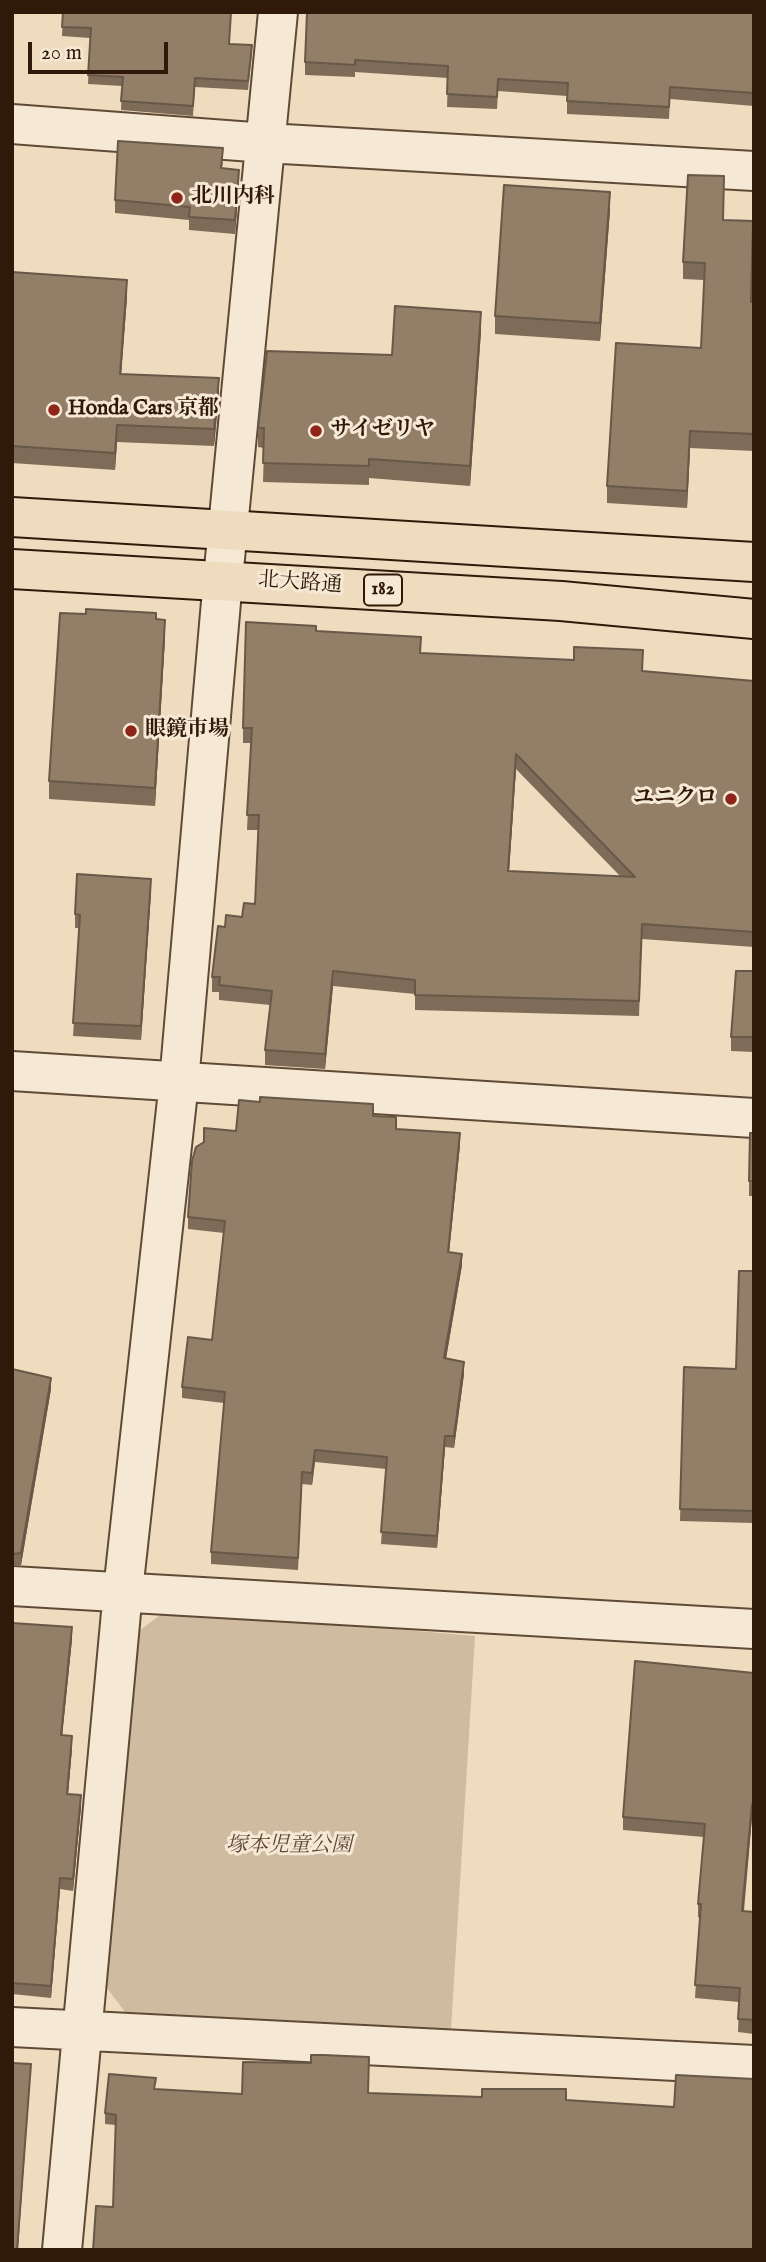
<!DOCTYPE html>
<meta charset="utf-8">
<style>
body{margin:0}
#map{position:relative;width:766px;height:2262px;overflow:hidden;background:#efdcbf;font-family:"IM FELL English",serif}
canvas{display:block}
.frame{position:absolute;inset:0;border:14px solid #301908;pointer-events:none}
.scale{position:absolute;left:28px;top:42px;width:140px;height:32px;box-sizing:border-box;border:4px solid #301908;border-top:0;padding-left:9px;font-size:21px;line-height:24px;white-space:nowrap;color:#301908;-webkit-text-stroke:5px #f5e8d5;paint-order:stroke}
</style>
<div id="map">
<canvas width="766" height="2262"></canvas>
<div class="frame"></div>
<div class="scale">20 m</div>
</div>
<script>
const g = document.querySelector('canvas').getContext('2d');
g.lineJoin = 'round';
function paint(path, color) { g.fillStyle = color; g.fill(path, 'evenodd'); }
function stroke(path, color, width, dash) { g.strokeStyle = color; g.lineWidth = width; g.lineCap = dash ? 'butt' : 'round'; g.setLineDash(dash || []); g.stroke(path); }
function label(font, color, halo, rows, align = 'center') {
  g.font = font + ' "IM FELL English","Noto Serif JP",serif'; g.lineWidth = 6; g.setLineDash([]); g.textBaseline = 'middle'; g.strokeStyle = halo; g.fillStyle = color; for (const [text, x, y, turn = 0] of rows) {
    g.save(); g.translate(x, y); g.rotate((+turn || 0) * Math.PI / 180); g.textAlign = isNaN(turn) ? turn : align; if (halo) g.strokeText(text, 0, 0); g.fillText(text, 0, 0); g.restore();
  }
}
paint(new Path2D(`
 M168 1609 475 1636 451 2030 125 2012 101 1980 139 1631Z`), '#cfbba0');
const minor = new Path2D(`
 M12 124 266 143 754 171
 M12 1071 754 1118
 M12 1586 754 1629
 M12 2027 754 2065
 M62 2250 123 1591 179 1082 223 579 278 12`);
const primary = new Path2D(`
 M12 517 754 562
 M12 569 561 601 754 619`);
stroke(minor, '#604a36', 42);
stroke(primary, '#301908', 42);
stroke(minor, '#f5e8d5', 38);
stroke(primary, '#efdcbf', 38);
paint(new Path2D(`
 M63 12 230 44 252 55 248 90 195 87 193 116 121 110 122 86 88 84 90 38 62 36Z
 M754 12V106L670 99 669 119 567 114V96L498 91 497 109 447 107 448 78 355 72V77L305 75V62Z
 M223 162 222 168 239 183 235 234 189 230V220L115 213V200Z
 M610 210 600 341 495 334V316Z
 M723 220 751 302H754V451L690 448 687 508 607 503V486L701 348 704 280 683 279V262Z
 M12 272 127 297 121 374 219 394 214 446 117 442 115 470 12 463Z
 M481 331 470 486 369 478V485L263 482 264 448 258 447V428L392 355Z
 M156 619 165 638 155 806 49 799V781Z
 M316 631 421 653 754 681V947L642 939 639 1016 415 1010V994L333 986 325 1069 265 1065V1050L270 1005 219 1000V992H212V977L225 927 242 917 255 904 258 830H247L251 743H243V728ZM516 769 620 876 509 871Z
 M151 892 141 1040 73 1036 80 928H75V914Z
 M754 971V1052L731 1051V1037Z
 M373 1116 396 1129 460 1145 449 1252 462 1265 446 1359 464 1374 454 1448 445 1447 437 1548 381 1544 386 1469 315 1462 312 1485 302 1484 298 1570 211 1564V1552L224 1403 182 1398V1387L212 1340 224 1233 188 1229V1217L236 1131Z
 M754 1133V1196H749V1181Z
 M754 1271V1523L680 1521 684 1367 736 1369Z
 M12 1369 51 1389 21 1565 12 1566Z
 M12 1623 72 1639 62 1736 72 1748 68 1794 81 1807 73 1891 60 1889 51 1998 12 1994Z
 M754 1673V1818L752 1817 744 1911 754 1912V2034L738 2032 739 2002 695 1998 700 1918 698 1917V1904L704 1837 623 1830V1817Z
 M368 2093 566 2100 754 2250 113 2207 116 2125 105 2124V2113L242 2094Z`), '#7e6c59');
paint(new Path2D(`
 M239 170V183L235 234V220Z
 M610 192V210L600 341V323Z
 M127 280V297L120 391V374Z
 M481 312V331L470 486V466Z
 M219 378V394L214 446V429Z
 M117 425V442L115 470V453Z
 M690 431V448L687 508V491Z
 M165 620V638L155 806V788Z
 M516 754V769L508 886V871Z
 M151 879V892L141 1040V1026Z
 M333 971V986L325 1069V1054Z
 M460 1133V1145L448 1264V1252Z
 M462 1254V1265L444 1370V1358Z
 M464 1362V1374L454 1448V1436Z
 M51 1378V1389L21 1565V1553Z
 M445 1436V1447L437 1548V1536Z
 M315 1450V1462L312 1485V1473Z
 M72 1627V1639L61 1747V1735Z
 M72 1736V1748L67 1806V1794Z
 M81 1795V1807L73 1891V1879Z
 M752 1804V1817L742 1925V1911Z
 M60 1878V1889L51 1998V1986Z
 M31 2064 18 2250H17Z`), '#675848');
const building = new Path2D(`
 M63 12H231L229 44 252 45 248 81 195 78 193 106 121 101 123 77 88 75 91 28 62 27Z
 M307 12H754V93L670 87 669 107 567 101 568 83 498 79 497 97 447 94 448 66 355 60V65L305 62Z
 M118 141 223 148 221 168 239 170 235 220 189 217 190 207 115 200Z
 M688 175 724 176 723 220 753 221 751 302H754V434L690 431 687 491 607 486 616 343 701 348 705 263 683 262Z
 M504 185 610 192 600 323 495 316Z
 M12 272 127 280 120 374 219 378 214 429 117 425 115 453 12 446Z
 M395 306 481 312 470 466 369 459V466L263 463 264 428H258L267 351 392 355Z
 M86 609 156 613V619L165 620 155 788 49 781 60 613 86 614Z
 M246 622 316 626V631L421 637 420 653 574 660V647L643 650 642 671 754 681V932L642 924 639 1001 415 995V980L333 971 325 1054 265 1050 272 991 219 985 220 977H212L218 926 225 927 226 915 242 917 244 903 255 904 259 815H247L252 728H243ZM516 754 635 877 508 871Z
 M77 874 151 879 141 1026 73 1023 80 915 75 914Z
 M736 971H754V1037H731Z
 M260 1097 373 1104V1116L396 1117V1129L460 1133 448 1252 462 1254 444 1358 464 1362 454 1436H445L437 1536 381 1532 387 1457 315 1450 312 1473 302 1472 298 1558 211 1552 225 1392 182 1387 188 1337 212 1340 225 1221 188 1217 192 1161 196 1147 204 1142V1128L236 1131 239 1100 260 1102Z
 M750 1133H754V1181H749Z
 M739 1271H754V1511L680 1509 684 1367 736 1369Z
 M12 1369 51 1378 21 1553 12 1554Z
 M12 1623 72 1627 61 1735 72 1736 67 1794 81 1795 73 1879 60 1878 51 1986 12 1983Z
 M635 1661 754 1673V1804H752L742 1911 754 1912V2020L738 2019 740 1988 695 1985 701 1904H698L705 1824 623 1817Z
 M311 2055H323L369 2057 368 2093 482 2097V2089H566V2100L674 2107 676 2075 754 2079V2250H93L96 2206 113 2207 116 2115 105 2113 109 2074 156 2078 154 2089 242 2094 243 2062 311 2063Z
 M12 2063 31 2064 17 2250H12Z`);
paint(building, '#937e67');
stroke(building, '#675848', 2);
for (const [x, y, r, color] of [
 [177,198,7,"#8f2418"],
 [54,410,7,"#8f2418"],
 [316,431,7,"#8f2418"],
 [131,731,7,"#8f2418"],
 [731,799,7,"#8f2418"]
]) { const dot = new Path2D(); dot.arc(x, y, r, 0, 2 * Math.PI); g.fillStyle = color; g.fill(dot); stroke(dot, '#f5e8d5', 2.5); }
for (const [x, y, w] of [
 [383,590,38]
]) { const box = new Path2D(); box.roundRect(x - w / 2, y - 15.5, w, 31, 5); g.fillStyle = '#f5e8d5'; g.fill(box); stroke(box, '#301908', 2); }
label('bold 19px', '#301908', null, [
 ["182",383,590]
]);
label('bold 21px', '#301908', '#f5e8d5', [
 ["北川内科",191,198],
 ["Honda Cars 京都",68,410],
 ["サイゼリヤ",330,431],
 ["眼鏡市場",145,731],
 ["ユニクロ",717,799,"right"]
], 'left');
label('21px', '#301908', '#f5e8d5', [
 ["北大路通",300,584,4]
]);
label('italic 21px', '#604a36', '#f5e8d5', [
 ["塚本児童公園",289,1847]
]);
</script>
